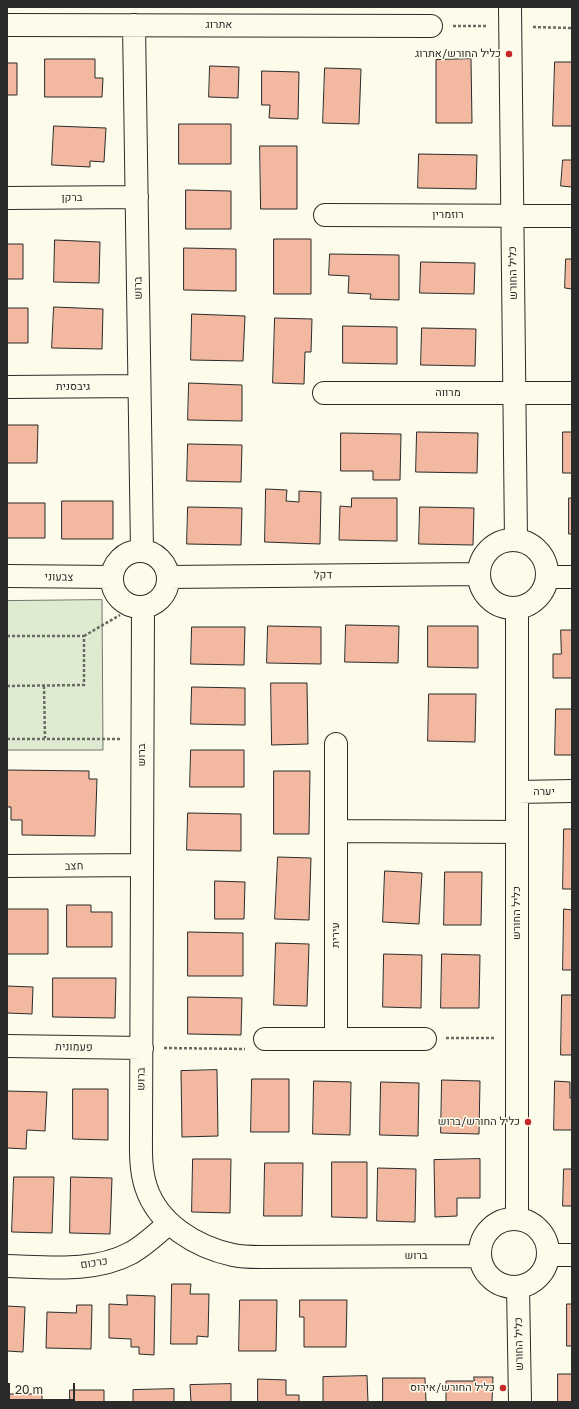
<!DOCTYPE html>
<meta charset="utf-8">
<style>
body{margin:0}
#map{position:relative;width:579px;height:1409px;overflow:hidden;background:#fdfbea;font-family:"Golos Text",sans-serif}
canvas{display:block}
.frame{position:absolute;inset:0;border:8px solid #2b2b2b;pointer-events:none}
.scale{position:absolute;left:8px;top:1383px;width:67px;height:18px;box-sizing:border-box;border:2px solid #2b2b2b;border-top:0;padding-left:5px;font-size:12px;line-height:14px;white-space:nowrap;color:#2b2b2b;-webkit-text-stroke:3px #fdfbea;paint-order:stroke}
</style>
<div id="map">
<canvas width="579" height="1409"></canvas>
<div class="frame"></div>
<div class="scale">20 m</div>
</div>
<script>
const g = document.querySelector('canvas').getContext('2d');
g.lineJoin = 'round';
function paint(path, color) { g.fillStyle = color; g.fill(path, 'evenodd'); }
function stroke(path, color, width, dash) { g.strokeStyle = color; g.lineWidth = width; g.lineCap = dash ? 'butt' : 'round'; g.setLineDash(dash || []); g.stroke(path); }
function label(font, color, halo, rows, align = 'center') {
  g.font = font + ' "Golos Text",Heebo,sans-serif'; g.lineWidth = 3; g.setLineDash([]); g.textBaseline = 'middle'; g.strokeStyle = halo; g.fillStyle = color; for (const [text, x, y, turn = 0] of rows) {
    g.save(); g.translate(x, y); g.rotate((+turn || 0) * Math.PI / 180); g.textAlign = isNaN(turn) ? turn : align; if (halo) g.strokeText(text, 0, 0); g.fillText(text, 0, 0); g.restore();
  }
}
const green = new Path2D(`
 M102 600 103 750H7V601Z`);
paint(green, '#deebd1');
stroke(green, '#74746e', 1);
const building = new Path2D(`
 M45 59H95V78H103L102 97H45Z
 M471 59 472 123H436V60Z
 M555 62H572V126H553Z
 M7 63H17V95H7Z
 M210 66 239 67 238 98 209 97Z
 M325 68 361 69 359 124 323 123Z
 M262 71 299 72 298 119 269 118 270 105H262Z
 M179 124H231V164H179Z
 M54 126 106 128 104 162 90 161V167L52 165Z
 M260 146H297V209H261Z
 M419 154 477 155 476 189 418 188Z
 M563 160H572V187L561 186Z
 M186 190 231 191V229H186Z
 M274 239H311V294H274Z
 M55 240 100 242 99 283 54 282Z
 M7 244H23V279H7Z
 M184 248 236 249V291L184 290Z
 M330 254 399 255V300L370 299 371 294 348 293 349 276 329 275Z
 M566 259H572V289L565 288Z
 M421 262 475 263 474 294 420 293Z
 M54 307 103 309 102 349 52 348Z
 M7 308H28V343H7Z
 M192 314 245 316 243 361 191 360Z
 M275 318 312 319 311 352H305L304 384 273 383Z
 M343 326 397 327V364L343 363Z
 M422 328 476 329 475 366 421 365Z
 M189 383 242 385V421L188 420Z
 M7 425H38L37 463H7Z
 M417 432 478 433 477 473 416 472Z
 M563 432H572V473H563Z
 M341 433 401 434 400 480H373V471H341Z
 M188 444 242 445 241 482 187 481Z
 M266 489 287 490 286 501 299 502V491L321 492 320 544 265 542Z
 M352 498H397V541L339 540 340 506 351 507Z
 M569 498H572V534H569Z
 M62 501H113V539H62Z
 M7 503H45V538H7Z
 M188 507 242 508 241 545 187 544Z
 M420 507 474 508 473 545 419 544Z
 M346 625 399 626 398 663 345 662Z
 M268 626 321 627V664L267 663Z
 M428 626H478V668L428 667Z
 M192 627H245L244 665 191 664Z
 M561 630H572V678H553V654H561Z
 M271 683H307L308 744 272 745Z
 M192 687 245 688V725L191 724Z
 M429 694H476L475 742 428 741Z
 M556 709H572V755H555Z
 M191 750H244V787H190Z
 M7 770 89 771V779H97L95 836 22 835V820H11V807H7Z
 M274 771H310L309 834H274Z
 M188 813 241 814V851L187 850Z
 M564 829H572V889H563Z
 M278 857 311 858 309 920 275 919Z
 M385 871 422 873 419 924 383 922Z
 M445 872H482L481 925H444Z
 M215 881 245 882 244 919H215Z
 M67 905H91V912H112V947H67Z
 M7 909H48V954H7Z
 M564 909 572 910V970H563Z
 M188 932 243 933V976H188Z
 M276 943 309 944 307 1006 274 1005Z
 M384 954 422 955 421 1008 383 1007Z
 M442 954 480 955 479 1008H441Z
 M53 978H116L115 1018 53 1017Z
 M7 986 33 987 32 1014 7 1013Z
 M562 995H572V1055H561Z
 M188 997 242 998 241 1035 188 1034Z
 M217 1070 218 1136 182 1137 181 1071Z
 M252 1079H289V1132H251Z
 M442 1080 480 1081 479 1134 441 1133Z
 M314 1081 351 1082 350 1135 313 1134Z
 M555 1081 570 1082V1098H572V1130H554Z
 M381 1082 419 1083 418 1136 380 1135Z
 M73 1089H108V1140L73 1139Z
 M7 1091 47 1092 45 1131 27 1130 26 1149 7 1148Z
 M193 1159H231L230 1213 192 1212Z
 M480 1159V1198H457V1216L435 1217 434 1160Z
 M332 1162H367V1218L332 1217Z
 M265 1163H303L302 1216H264Z
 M378 1168 416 1169 415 1222 377 1221Z
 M564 1169H572V1206H563Z
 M14 1177H54L52 1233 12 1232Z
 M71 1177 112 1178 110 1234 70 1233Z
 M172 1284H191L190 1294H209L208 1337 197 1336V1344H171Z
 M127 1295 155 1296 154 1355 139 1354V1347H131V1339L109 1338V1304L127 1305Z
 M240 1300H277L276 1351H239Z
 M300 1300H347L346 1347H304V1317H300Z
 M567 1304H572V1346H567Z
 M77 1305H92L91 1349 46 1348 47 1312 76 1313Z
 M7 1306 25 1307 23 1352 7 1351Z
 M558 1374H572V1402H558Z
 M367 1376 368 1402H323V1377Z
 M474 1377H493L492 1402H446V1381H474Z
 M383 1378H425L426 1402H383Z
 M258 1379 286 1380V1395H299V1402H258Z
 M231 1384V1402H191L190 1385Z
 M174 1389V1402H133V1390Z
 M70 1390H104V1402H70Z
 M7 1394H42V1402H7Z`);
paint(building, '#f2b8a0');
stroke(building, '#2b2b2b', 1);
const minor = new Path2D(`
 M510 7 516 540
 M7 25 431 26
 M134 25 142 551
 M7 198 137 197
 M325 215 572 216
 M7 387 139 386
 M324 393H572
 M479 574a34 34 0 1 1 68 0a34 34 0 1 1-68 0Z
 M112 579a28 28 0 1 1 56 0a28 28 0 1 1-56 0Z
 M7 576 112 577
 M168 577 479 574
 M548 577H572
 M143 607 141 1132C141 1150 140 1169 146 1187 158 1224 196 1247 233 1255 242 1257 251 1257 260 1257L480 1256
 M517 608V1218
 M336 744V1038
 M517 792 572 791
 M336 831 517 832
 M7 866 142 865
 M265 1039H425
 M7 1046 142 1048
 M480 1253a34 34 0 1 1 68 0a34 34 0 1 1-68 0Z
 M549 1255H572
 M7 1266C47 1267 94 1273 131 1253 145 1245 157 1234 169 1223
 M518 1287 520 1402`);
stroke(minor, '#2b2b2b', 24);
stroke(new Path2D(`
 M453 26H488
 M533 27 572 28
 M7 636H84V685L7 686
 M84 636 120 615
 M44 686 45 738
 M7 739H120
 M446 1038H495
 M164 1048 245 1049`), '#6a6964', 2.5, [3, 2]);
stroke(minor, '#fdfbea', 22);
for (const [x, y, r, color] of [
 [509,54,4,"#c62828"],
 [528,1122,4,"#c62828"],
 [503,1388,4,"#c62828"]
]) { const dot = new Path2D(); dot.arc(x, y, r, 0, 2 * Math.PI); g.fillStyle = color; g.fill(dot); stroke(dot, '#fdfbea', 1.5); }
label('11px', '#2b2b2b', '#fdfbea', [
 ["אתרוג",219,25],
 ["ברקן",72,198],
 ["רוזמרין",448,215],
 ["כליל החורש",513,273,-91],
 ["ברוש",138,288,-91],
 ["גיבסנית",73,387],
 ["מרווה",448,393],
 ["דקל",323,575,-1],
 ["צבעוני",59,577,1],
 ["ברוש",142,755,-90],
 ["יערה",544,792],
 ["חצב",74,866,-1],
 ["כליל החורש",517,913,-90],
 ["עירית",336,935,-90],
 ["פעמונית",74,1047,1],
 ["ברוש",141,1079,-89],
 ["ברוש",416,1256],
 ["כרכום",94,1263,-9],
 ["כליל החורש",519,1344,-91]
]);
label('11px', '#2b2b2b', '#fdfbea', [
 ["כליל החורש/אתרוג",501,54],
 ["כליל החורש/ברוש",520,1122],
 ["כליל החורש/אירוס",495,1388]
], 'right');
</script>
